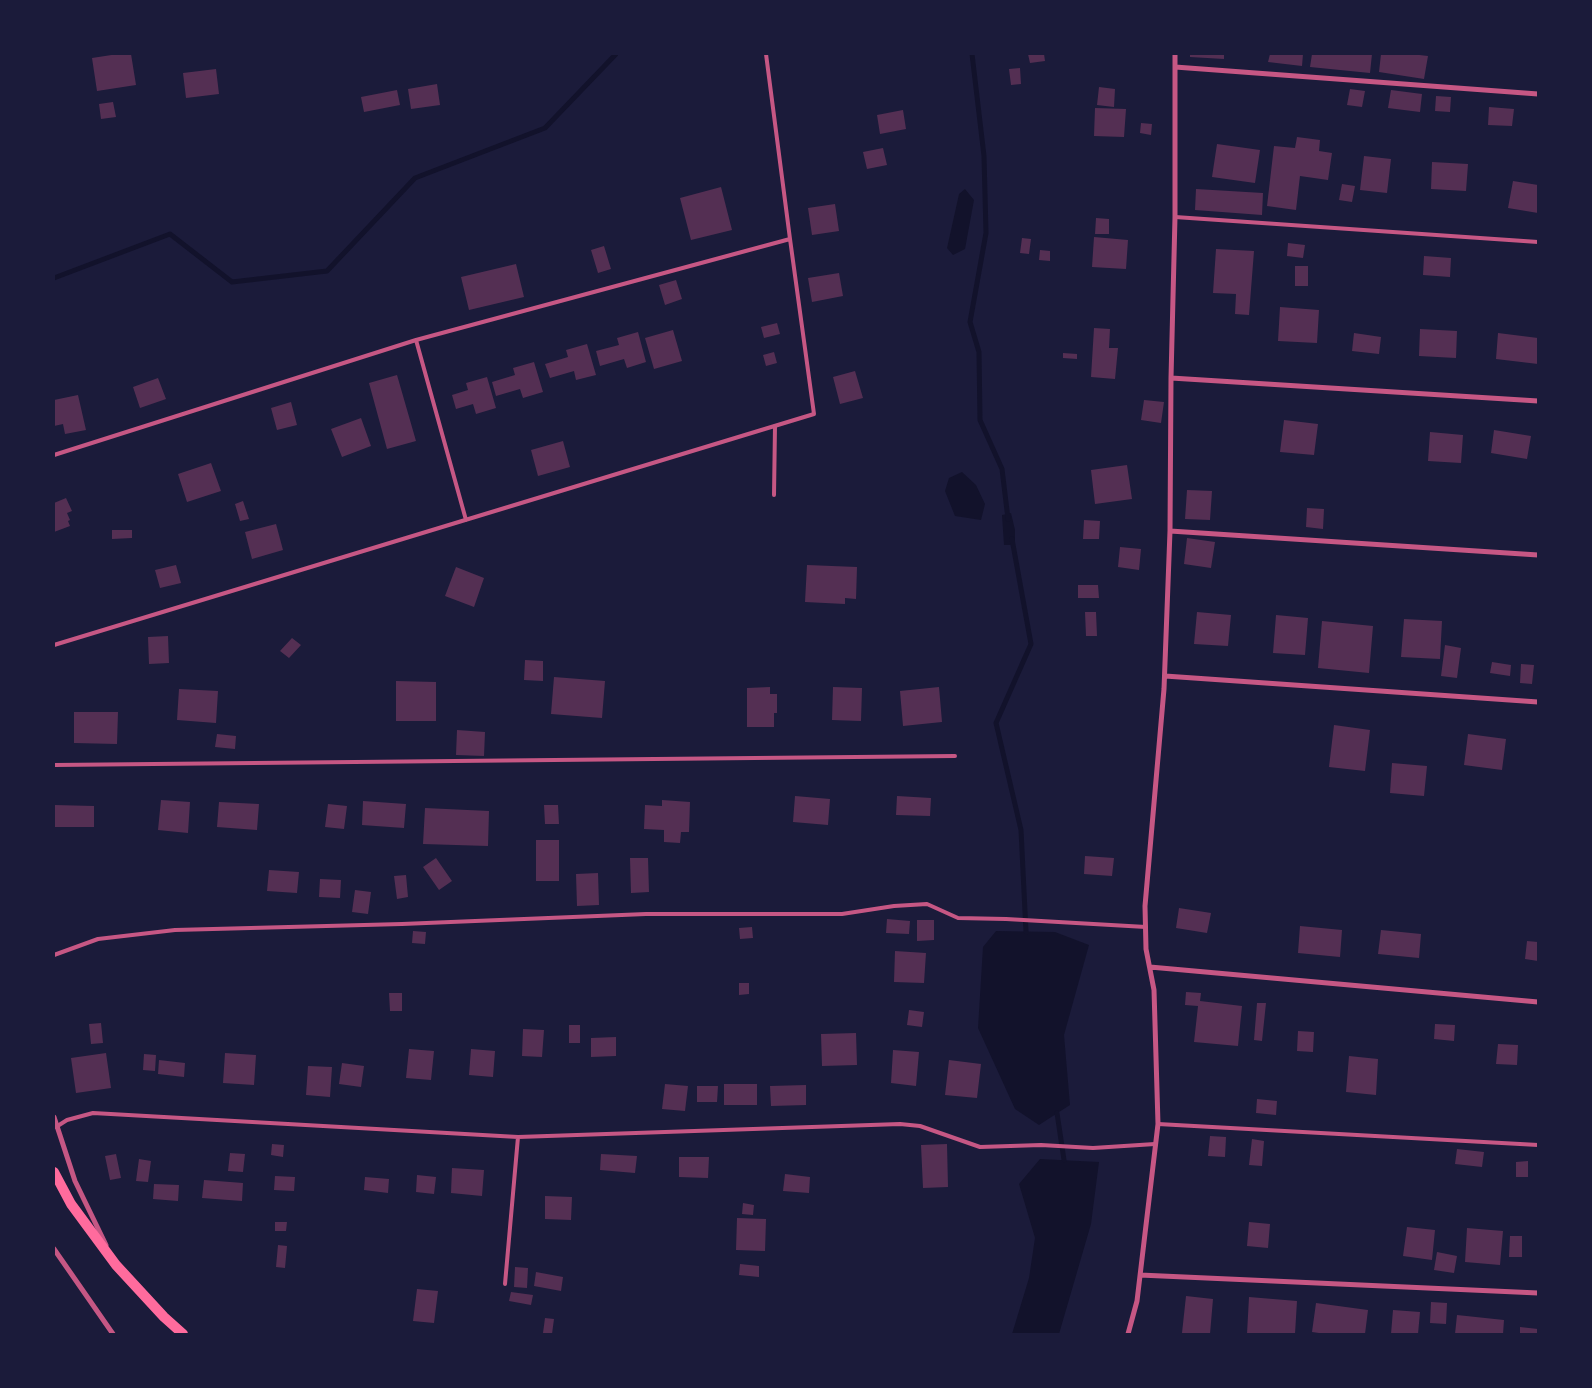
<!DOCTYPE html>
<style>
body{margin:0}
#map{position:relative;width:1592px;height:1388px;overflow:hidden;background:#1b1b3a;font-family:"Roboto Condensed",sans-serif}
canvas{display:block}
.frame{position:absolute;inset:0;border:55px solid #1b1b3a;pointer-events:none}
</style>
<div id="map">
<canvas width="1592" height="1388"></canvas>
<div class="frame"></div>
</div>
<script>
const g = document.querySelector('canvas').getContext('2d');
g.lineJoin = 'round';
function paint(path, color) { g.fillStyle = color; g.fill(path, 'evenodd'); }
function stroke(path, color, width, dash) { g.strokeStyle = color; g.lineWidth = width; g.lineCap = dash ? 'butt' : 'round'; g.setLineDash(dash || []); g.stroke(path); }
paint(new Path2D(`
 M965 189 974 200 965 249 953 255 947 248 959 194Z
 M962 472 976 485 985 504 981 520 955 516 945 491 949 478Z
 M1011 513 1015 530V545H1004L1002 515Z
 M996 931 1055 932 1089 945 1064 1035 1070 1105 1039 1125 1015 1109 978 1028 983 947Z
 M1040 1159 1099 1162 1091 1224 1059 1334H1012L1029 1278 1035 1238 1019 1184Z`), '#12122b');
stroke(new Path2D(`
 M972 54 984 156 986 233 970 322 979 352 980 420 1002 469 1008 519
 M54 278 170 234 232 282 327 271 415 178 545 128 616 54
 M1012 539 1031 644 996 723 1021 830 1026 932
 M1057 1113 1064 1160`), '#12122b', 5);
paint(new Path2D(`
 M118 54H131L136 85 97 91 92 58Z
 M1028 54H1044L1045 61 1030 63Z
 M1190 54H1224V59L1190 57Z
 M1270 54H1303L1302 66 1268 62Z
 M1312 54H1372L1370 73 1310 67Z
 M1381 54H1411L1428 56 1424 79 1379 72Z
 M1020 68 1021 84 1011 85 1009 69Z
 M216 69 219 94 186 98 183 73Z
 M437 84 440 105 411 109 408 89Z
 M1099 87 1115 89 1114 107 1097 105Z
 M1350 89 1365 91 1362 107 1347 105Z
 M397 90 400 105 364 112 361 97Z
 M1391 90 1422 94 1420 112 1388 108Z
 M1436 96 1451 97 1450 112 1435 111Z
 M113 102 116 117 101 119 99 104Z
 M1489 107 1514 109 1512 126 1488 125Z
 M1095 108 1126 109 1124 137 1094 136Z
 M903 110 906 129 880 134 877 115Z
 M1141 123 1152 124 1151 135 1140 133Z
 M1297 137 1320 140 1319 151 1332 153 1328 180 1300 176 1296 210 1267 206 1274 146 1295 148Z
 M1217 144 1260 150 1255 183 1212 177Z
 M883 148 887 165 867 169 863 152Z
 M1364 156 1391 159 1387 193 1360 190Z
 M1432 162 1468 164 1466 191 1431 189Z
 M1513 181 1538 185V213L1508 208Z
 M1342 184 1355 186 1352 202 1339 200Z
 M721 187 732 230 691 240 680 198Z
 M1196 189 1263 193 1262 215 1195 210Z
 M835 204 839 231 812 235 808 208Z
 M1096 218 1109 219V234H1095Z
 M1094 237 1128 240 1126 269 1092 267Z
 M1022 238 1031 239 1029 254 1020 253Z
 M1288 243 1305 245 1303 258 1287 256Z
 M604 246 611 269 598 273 591 250Z
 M1216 249 1254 251 1249 315 1235 314 1236 294 1213 293Z
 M1040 250 1050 251V261L1039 260Z
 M1424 256 1451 258 1450 277 1423 275Z
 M516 264 524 297 469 310 461 277Z
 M1295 266H1308V286H1295Z
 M839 273 843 296 812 302 808 278Z
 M676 280 682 299 665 305 659 285Z
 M1280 307 1319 310 1317 343 1278 341Z
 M777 323 780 334 764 338 761 327Z
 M1094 328 1110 329 1109 348H1118L1115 379 1091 377Z
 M1420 329 1457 331 1456 358 1419 356Z
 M673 330 682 361 654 369 645 338Z
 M638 332 646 362 627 368 624 359 600 366 596 351 619 345 617 338Z
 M1354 333 1381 337 1379 354 1352 351Z
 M1498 333 1538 338V364L1496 359Z
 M587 344 596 375 576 380 574 371 550 378 545 364 568 357 566 350Z
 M774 352 777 363 766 366 763 355Z
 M1063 353 1077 354V359L1063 358Z
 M534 362 543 392 523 398 520 389 496 396 492 382 515 375 513 368Z
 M855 371 863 398 840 404 833 377Z
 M397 375 416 441 387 449 369 383Z
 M487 377 496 408 476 414 473 404 456 409 452 395 468 390 466 383Z
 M158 378 166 399 140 408 133 387Z
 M78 395 86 430 65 434 63 424 54 426V400Z
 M1144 400 1164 402 1161 423 1141 420Z
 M291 402 297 425 277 430 271 408Z
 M361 418 371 446 342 457 331 429Z
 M1284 420 1318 424 1314 455 1280 452Z
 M1494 430 1531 436 1527 459 1491 453Z
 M1430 432 1463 435 1461 463 1428 461Z
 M563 441 570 467 538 476 531 450Z
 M211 463 221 491 187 502 178 474Z
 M1127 465 1132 499 1095 504 1091 470Z
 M1187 490 1212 491 1210 520 1185 519Z
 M66 498 72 511 67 513 70 520 68 521 70 526 54 532V503Z
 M243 501 249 519 240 521 235 504Z
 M1307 508 1324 509 1323 529 1306 527Z
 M1084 520 1100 521 1099 539H1083Z
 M276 524 283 550 252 559 245 532Z
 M112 530H132V538L112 539Z
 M1187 538 1215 542 1211 568 1184 564Z
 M1120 547 1141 549 1139 570 1118 567Z
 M176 565 181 583 160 588 155 570Z
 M807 565 857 567 856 599 845 598V604L805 602Z
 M456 567 484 578 474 607 445 596Z
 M1078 585H1098L1099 598H1078Z
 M1085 612H1096L1097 636H1086Z
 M1197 612 1231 615 1228 646 1194 644Z
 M1276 615 1308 618 1305 655 1273 653Z
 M1404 619 1442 621 1440 659 1401 657Z
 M1322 621 1373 626 1369 673 1318 668Z
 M168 636 169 663 149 664 148 637Z
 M292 638 301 645 289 658 280 651Z
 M1445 645 1461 648 1457 678 1441 676Z
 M525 660 543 661V681L524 680Z
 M1492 662 1511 665 1510 676 1490 673Z
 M1521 664 1534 665 1532 684 1520 683Z
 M554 677 605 681 602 718 551 714Z
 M396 681 436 682V721H396Z
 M770 687V694H777V713H774V727H747V688Z
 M833 687 862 688 861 721 832 720Z
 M939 687 942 722 903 726 900 691Z
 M179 689 218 691 216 723 177 720Z
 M74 712H118L117 744 74 743Z
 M1334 725 1370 730 1365 771 1329 767Z
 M457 730 485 732 484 756 456 755Z
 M217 734 236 736 235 749 215 747Z
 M1468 734 1506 739 1502 770 1464 765Z
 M1392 763 1427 766 1424 796 1390 793Z
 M795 796 830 799 828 825 793 822Z
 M897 796 931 798 930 816 896 815Z
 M161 800 190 802 188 833 158 830Z
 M662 800 690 802 689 832H681L680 843 664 842V830L644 829 645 805 662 806Z
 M363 801 406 804 404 828 362 825Z
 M219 802 259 804 257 830 217 827Z
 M328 804 347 806 344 829 325 827Z
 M54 805 94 806V827H54Z
 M544 805H558L559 824H545Z
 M425 808 489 811 488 846 423 844Z
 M536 840H559V881H536Z
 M1085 856 1114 858 1112 876 1084 874Z
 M436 858 452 881 439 890 423 867Z
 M630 858H648L649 892 631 893Z
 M269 870 299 872 297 893 267 891Z
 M598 873 599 905 577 906 576 874Z
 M406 875 408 897 397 899 394 876Z
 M320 879 341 880 340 898 319 897Z
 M355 890 371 892 368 914 352 912Z
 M1179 908 1211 913 1207 933 1176 928Z
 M887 919 910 921 909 934 886 933Z
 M917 920H934V940L917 941Z
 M1300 926 1342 930 1340 957 1298 953Z
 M752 927 753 938 740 939 739 928Z
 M1381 930 1421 934 1419 958 1378 954Z
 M413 931 426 932 425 944 412 943Z
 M1527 941 1538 942V961L1525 959Z
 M895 951 926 953 924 983 894 982Z
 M739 983H749V994L739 995Z
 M1186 992 1201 993 1200 1001 1242 1006 1238 1046 1194 1042 1198 1006 1185 1005Z
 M389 993H402V1011H390Z
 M1257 1003H1266L1262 1041 1254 1040Z
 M909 1010 924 1012 922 1027 907 1025Z
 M101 1023 103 1043 91 1044 89 1024Z
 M1435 1024 1455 1025 1454 1041 1434 1039Z
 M569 1025H580V1043H569Z
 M523 1029 544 1030 542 1057 522 1056Z
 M1298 1031 1314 1032 1313 1052 1297 1051Z
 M856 1033 857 1065 822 1066 821 1034Z
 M616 1037V1056L591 1057V1038Z
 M1498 1044 1518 1045 1517 1065 1496 1064Z
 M409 1049 434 1051 431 1080 406 1078Z
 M471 1049 495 1051 493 1077 469 1075Z
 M893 1050 919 1052 916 1086 891 1083Z
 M106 1053 111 1088 76 1093 71 1058Z
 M225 1053 256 1055 254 1085 223 1083Z
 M144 1054 156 1055 155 1071 143 1070Z
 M1349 1056 1378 1059 1376 1095 1346 1092Z
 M159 1060 185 1063 184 1077 158 1074Z
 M949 1060 981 1064 977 1098 945 1095Z
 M342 1063 364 1066 361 1087 339 1084Z
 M308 1066 332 1067 330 1097 306 1095Z
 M665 1084 688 1086 685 1111 662 1109Z
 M724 1084H757V1105H724Z
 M806 1085V1105L771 1106 770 1086Z
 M697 1086H718L717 1102H697Z
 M1257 1099 1277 1101 1276 1115 1256 1113Z
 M1210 1136 1226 1137 1225 1157 1208 1156Z
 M1252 1139 1264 1141 1262 1166 1249 1165Z
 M272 1144 284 1145 283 1157 271 1155Z
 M947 1144 948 1187 923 1188 921 1145Z
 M1457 1149 1484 1152 1482 1167 1455 1164Z
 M230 1153 245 1154 243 1172 228 1171Z
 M116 1154 121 1178 110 1180 105 1156Z
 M601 1154 637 1156 635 1173 600 1170Z
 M679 1157H709L708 1178 679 1177Z
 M139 1159 151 1161 148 1182 136 1181Z
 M1528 1161V1177H1516V1162Z
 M452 1168 484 1170 482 1196 451 1193Z
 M785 1174 810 1177 809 1193 783 1191Z
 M417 1175 436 1177 434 1194 416 1192Z
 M275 1176 295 1177 294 1191 274 1190Z
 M365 1177 389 1179 388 1193 364 1190Z
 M204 1180 243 1183 242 1201 202 1198Z
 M154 1184 179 1185 178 1201 153 1199Z
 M545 1196 572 1197 571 1220 545 1219Z
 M743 1203 754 1205 753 1215 742 1214Z
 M737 1218 766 1219 765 1251 736 1250Z
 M275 1222H287L286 1231H275Z
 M1249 1222 1270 1224 1268 1248 1247 1246Z
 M1407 1227 1435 1230 1432 1260 1403 1256Z
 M1467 1228 1503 1231 1500 1265 1465 1262Z
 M1510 1236H1522V1257H1509Z
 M278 1245 287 1246 285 1268 276 1267Z
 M1437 1252 1457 1256 1454 1273 1434 1270Z
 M740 1264 759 1266V1277L739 1275Z
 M515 1267 528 1268 527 1288 514 1287Z
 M536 1272 563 1277 561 1291 534 1286Z
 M417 1289 438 1291 434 1323 413 1321Z
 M511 1292 533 1295 531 1305 509 1301Z
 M1186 1296 1213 1299 1210 1334 1182 1333Z
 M1249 1297 1297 1301 1295 1334H1247Z
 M1431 1302 1447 1303 1446 1324 1430 1323Z
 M1316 1303 1368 1310 1365 1334H1326L1312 1332Z
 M1393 1310 1420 1312 1418 1334H1391Z
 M1457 1315 1504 1320 1503 1334H1455Z
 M545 1318 554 1319 552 1334 543 1333Z
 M1520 1327 1538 1329V1334H1520Z`), '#542f53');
stroke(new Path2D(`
 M1175 217 1538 242
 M416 340 466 520
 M54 455 416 340 790 239 766 54
 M774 495 775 426
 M54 645 814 414 790 239
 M54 765 955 756
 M54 955 98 939 175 930 402 924 646 914H842L894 906 927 904 958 918 1006 919 1146 927
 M1158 1124 1538 1145
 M56 1127 67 1120 93 1113 518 1137 900 1124 920 1126 980 1147 1041 1145 1093 1148 1155 1144
 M505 1284 518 1137`), '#c65784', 4);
stroke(new Path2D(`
 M1175 67 1538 94
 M1171 378 1538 401
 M1170 531 1538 555
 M1165 676 1538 702
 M1150 967 1538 1002
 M54 1117 75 1181 106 1245
 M54 1249 113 1334
 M1140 1275 1538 1293
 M1128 1334 1137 1301 1158 1124 1154 990 1146 949 1145 906 1164 689 1170 531 1171 378 1175 217V54`), '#c65784', 5);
stroke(new Path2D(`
 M54 1172 71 1204 116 1265 164 1317 183 1334`), '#ff6b9d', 10);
</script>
